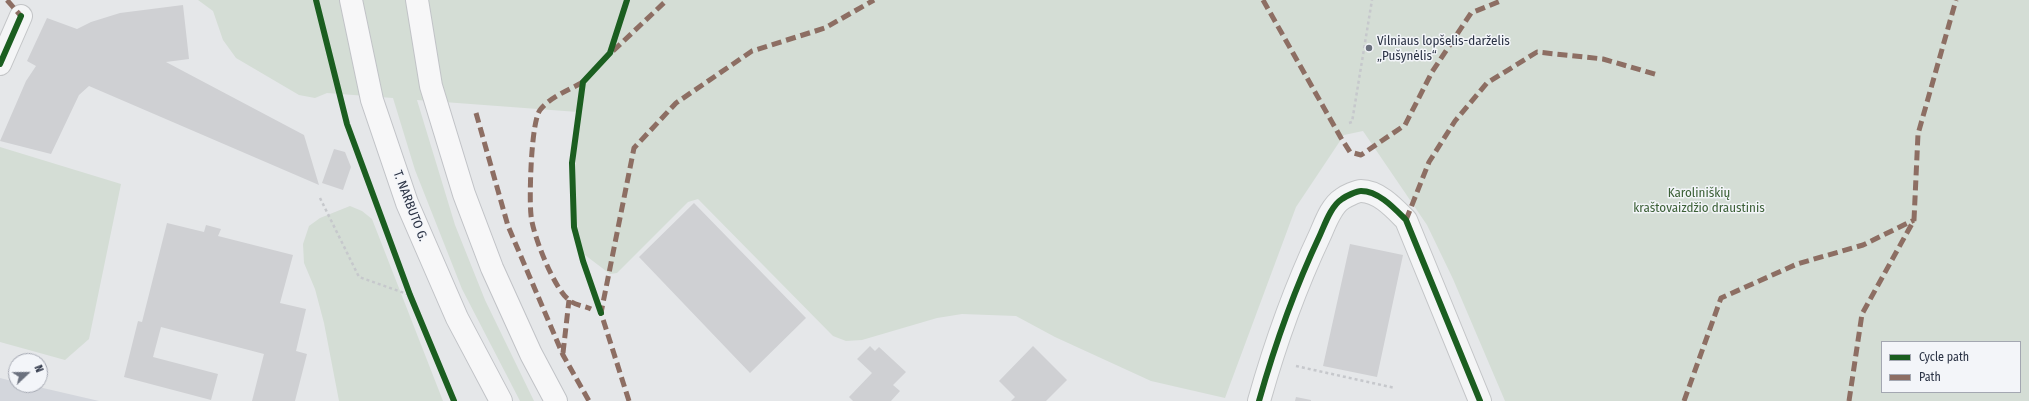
<!DOCTYPE html>
<meta charset="utf-8">
<style>
body{margin:0}
#map{position:relative;width:2029px;height:401px;overflow:hidden;background:#e5e7e9;font-family:"Fira Sans Condensed",sans-serif}
canvas{display:block}
.legend{position:absolute;left:1881px;top:341px;width:140px;height:52px;box-sizing:border-box;background:#f3f5f9;border:1px solid #a3a7b1;margin:0;padding:5px 7px;list-style:none;font-size:12px;color:#2a3244}
.legend li{display:flex;align-items:center;gap:8px;height:20px}
.legend b{width:20px;border:1px solid #a3a7b1}
.north{position:absolute;left:8px;top:353px;width:40px;height:40px;box-sizing:border-box;background:#f3f5f9;border:1px solid #a3a7b1;border-radius:50%;rotate:68deg;font-size:11px;font-weight:700;line-height:16px;text-align:center;color:#2a3244}
.north::after{content:'';display:block;margin:auto;width:14px;height:18px;background:#6b717e;clip-path:polygon(50% 0,100% 100%,50% 72%,0 100%)}
</style>
<div id="map">
<canvas width="2029" height="401"></canvas>
<ul class="legend">
<li><b style="height:5px;background:#1b5e20"></b>Cycle path</li>
<li><b style="height:5px;background:#8d6e63"></b>Path</li>
</ul>
<div class="north">N</div>
</div>
<script>
const g = document.querySelector('canvas').getContext('2d');
g.lineJoin = 'round';
function paint(path, color) { g.fillStyle = color; g.fill(path, 'evenodd'); }
function stroke(path, color, width, dash) { g.strokeStyle = color; g.lineWidth = width; g.lineCap = dash ? 'butt' : 'round'; g.setLineDash(dash || []); g.stroke(path); }
function label(font, color, halo, rows, align = 'center') {
  g.font = font + ' "Fira Sans Condensed",sans-serif'; g.lineWidth = 3; g.setLineDash([]); g.textBaseline = 'middle'; g.strokeStyle = halo; g.fillStyle = color; for (const [text, x, y, turn = 0] of rows) {
    g.save(); g.translate(x, y); g.rotate((+turn || 0) * Math.PI / 180); g.textAlign = isNaN(turn) ? turn : align; if (halo) g.strokeText(text, 0, 0); g.fillText(text, 0, 0); g.restore();
  }
}
paint(new Path2D(`
 M0 378 16 382V385H30L99 401H0Z`), '#d3d6dc');
paint(new Path2D(`
 M198 0H2029V401H1505L1453 279 1427 225 1363 131 1344 135 1296 207 1225 398 1151 381 1055 337 1016 316 962 314 937 318 862 340 846 341 833 336 698 199 688 202 617 273 610 274 581 252 574 201 578 112 417 100 455 225 485 300 534 401H520L462 289 415 170 393 98 327 93 315 98 299 95 236 58 223 40 213 11ZM1882 342H2020V392H1882Z
 M0 147 121 184 89 339 65 360 0 342Z
 M350 206 362 211 372 219 443 401H339L324 323 315 289 304 263 303 244 309 226 320 218Z`), '#d4ddd5');
paint(new Path2D(`
 M183 5 189 59 166 62 304 135 319 185 89 86 79 95 51 154 0 141 26 81 36 66 27 61 47 18 77 29 91 22 120 13Z
 M334 149 345 152 351 167 343 190 322 183Z
 M694 203 806 318 750 373 639 257Z
 M167 223 204 232 206 225 221 229 218 236 293 255 280 303 306 309 296 351 307 354 295 401H252L264 354 161 327 153 357 218 374 211 400 124 377 138 321 142 322Z
 M1350 244 1403 255 1377 377 1323 366Z
 M870 346 875 351 879 347 906 372 893 385 900 391 891 401H853L849 397 872 373 857 359Z
 M1033 346 1067 380 1046 401H1011L1015 397 999 381Z
 M1296 397 1311 400V401H1295Z`), '#cfd0d3');
const minor = new Path2D(`
 M0 64 21 16
 M1259 401C1275 344 1295 288 1320 235 1325 224 1331 206 1342 199 1346 196 1357 191 1361 191 1379 191 1395 209 1406 220L1480 401`);
const primary = new Path2D(`
 M351 0 372 100 407 203 457 318 501 401
 M417 0 431 86 464 194 492 268 531 354 556 401`);
stroke(minor, '#c3c5c7', 24);
stroke(primary, '#c1c3c7', 24);
stroke(new Path2D(`
 M1349 123 1352 122 1372 0
 M320 198 359 277 410 295
 M1296 366 1395 388`), '#c6c8cc', 2.5, [3, 3]);
stroke(minor, '#f4f5f6', 22);
stroke(primary, '#f7f7f8', 22);
stroke(new Path2D(`
 M7 0 21 16
 M1263 0 1341 138 1350 152 1361 155 1405 125 1432 72 1471 13 1503 0
 M613 51 667 0
 M583 82C569 90 550 97 540 110 531 122 529 198 531 215 532 233 554 289 569 300 574 305 585 306 591 309
 M476 113 508 226 563 355 589 401
 M1406 220 1429 162 1455 121 1487 83 1537 52 1603 59 1658 75
 M563 353 569 300
 M629 401 601 313 634 148 676 103 752 51 825 28 874 0
 M1684 401 1721 298 1797 264 1863 245 1914 220
 M1849 401 1862 314 1914 220 1918 134 1956 0`), '#8d6e63', 5, [10, 5]);
stroke(new Path2D(`
 M316 0 347 124 410 295 454 401
 M0 64 21 16
 M601 313 583 261 574 227 572 163 583 82 610 53 627 0
 M1259 401C1275 344 1295 288 1320 235 1325 224 1331 206 1342 199 1346 196 1357 191 1361 191 1379 191 1395 209 1406 220L1480 401`), '#1b5e20', 6);
for (const [x, y, r, color] of [
 [1369,48,4,"#6b717e"]
]) { const dot = new Path2D(); dot.arc(x, y, r, 0, 2 * Math.PI); g.fillStyle = color; g.fill(dot); stroke(dot, '#f3f5f9', 1.5); }
label('13px', '#2a3244', '#f3f5f9', [
 ["Vilniaus lopšelis-darželis",1377,41],
 ["„Pušynėlis“",1377,56]
], 'left');
label('13px', '#3c6037', '#f3f5f9', [
 ["Karoliniškių",1699,193],
 ["kraštovaizdžio draustinis",1699,208]
]);
label('13px', '#2a3244', '#f3f5f9', [
 ["T. NARBUTO G.",410,206,69]
]);
</script>
